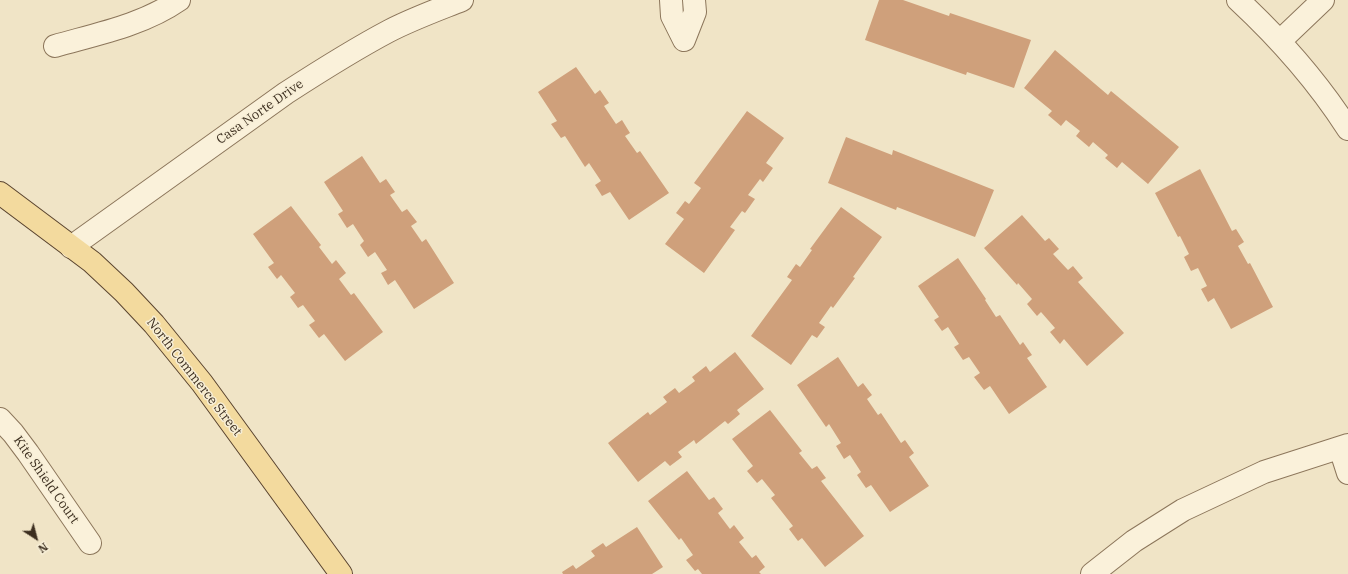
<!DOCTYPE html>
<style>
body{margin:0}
#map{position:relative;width:1348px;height:574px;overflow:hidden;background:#f0e4c6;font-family:"IBM Plex Serif",serif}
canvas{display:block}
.north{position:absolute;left:16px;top:518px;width:40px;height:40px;-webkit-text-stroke:3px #f7eed6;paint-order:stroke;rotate:144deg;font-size:11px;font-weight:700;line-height:16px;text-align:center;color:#3c2e1f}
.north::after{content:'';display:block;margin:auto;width:14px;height:18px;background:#3c2e1f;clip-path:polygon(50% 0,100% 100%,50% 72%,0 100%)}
</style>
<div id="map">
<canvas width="1348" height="574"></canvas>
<div class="north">N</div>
</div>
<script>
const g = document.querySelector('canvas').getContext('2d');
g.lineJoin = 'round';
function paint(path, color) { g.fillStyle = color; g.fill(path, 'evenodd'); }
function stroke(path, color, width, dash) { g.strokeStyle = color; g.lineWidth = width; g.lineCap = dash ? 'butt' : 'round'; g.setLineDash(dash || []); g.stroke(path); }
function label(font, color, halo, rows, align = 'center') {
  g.font = font + ' "IBM Plex Serif",serif'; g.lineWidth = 3; g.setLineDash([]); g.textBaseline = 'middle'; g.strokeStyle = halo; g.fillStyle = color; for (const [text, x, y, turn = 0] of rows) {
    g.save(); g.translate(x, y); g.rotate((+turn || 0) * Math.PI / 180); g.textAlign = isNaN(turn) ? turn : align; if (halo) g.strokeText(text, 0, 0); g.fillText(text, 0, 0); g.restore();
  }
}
paint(new Path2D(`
 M879 0H903L949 16 950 13 1031 40 1014 88 967 72 966 75 865 40Z
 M1055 50 1108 95 1111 91 1179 147 1148 184 1122 162 1117 168 1105 158 1108 155 1093 142 1089 147 1076 136 1080 131 1066 120 1061 126 1048 115 1052 111 1024 88Z
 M576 67 595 94 600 90 609 103 604 106 616 124 622 120 630 133 625 136 637 153 640 151 669 193 629 220 610 192 602 196 595 185 601 181 589 163 585 167 565 136 561 138 551 124 557 121 538 92Z
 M747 111 784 138 766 163 773 168 763 182 760 179 748 195 755 199 745 213 742 211 730 227 735 230 704 273 665 244 684 219 676 213 685 201 689 204 701 188 694 183Z
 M846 137 892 155 893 150 994 190 975 237 897 207 896 210 828 183Z
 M362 156 380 183 386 179 395 192 390 195 402 212 407 209 417 222 411 226 422 242 426 239 454 283 414 309 395 280 388 285 381 273 387 270 375 252 368 257 360 245 364 241 353 224 347 228 338 214 343 211 324 182Z
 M1200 169 1232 231 1236 229 1244 242 1238 246 1248 264 1250 263 1273 307 1231 329 1214 298 1208 302 1201 289 1207 286 1198 268 1191 271 1184 257 1189 254 1180 236 1178 237 1155 193Z
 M291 206 321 245 319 247 332 264 336 260 346 273 339 279 351 295 354 293 383 332 345 361 324 334 319 338 309 325 315 321 303 305 298 308 290 297 295 293 281 275 277 279 268 267 274 263 253 234Z
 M841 207 882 237 853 277 855 278 833 308 831 306 819 323 825 327 817 338 812 335 791 365 751 336 792 280 787 277 796 264 800 267 812 250 810 249Z
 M1022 215 1045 241 1049 238 1059 249 1053 254 1068 270 1073 266 1083 278 1078 282 1124 333 1087 366 1064 339 1060 344 1050 332 1055 328 1041 312 1037 316 1027 304 1032 299 1018 283 1017 285 984 248Z
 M958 258 986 299 985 300 996 317 1000 315 1020 345 1023 342 1032 355 1027 358 1047 387 1009 414 990 386 984 390 974 377 980 373 969 357 963 360 954 347 959 344 948 327 942 331 934 320 939 317 918 286Z
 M735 352 764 389 737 410 740 414 728 424 725 421 696 444 694 440 678 452 682 457 670 466 665 461 638 482 608 443 648 412 650 415 667 402 663 397 675 388 679 393 695 381 692 377 706 366 710 372Z
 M838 357 858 387 863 383 872 395 867 399 878 415 881 413 901 443 905 440 914 453 909 457 929 486 890 512 871 485 866 488 857 475 861 472 850 455 844 459 836 446 841 443 829 424 826 427 797 385Z
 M770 410 802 451 799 453 812 469 817 466 826 478 821 481 864 536 825 567 802 538 798 541 789 529 793 526 771 498 775 495 762 479 757 483 747 471 753 466 732 439Z
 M687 471 709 500 714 497 723 509 718 513 730 529 734 525 744 538 739 542 752 558 756 555 765 567 759 572 761 574H702L698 569 695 571 686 560 693 555 681 538 679 540 648 501Z
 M637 527 663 567 652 574H563L562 572 573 565 576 569 595 556 591 551 603 543 606 547Z`), '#cfa07b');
const minor = new Path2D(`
 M671 0 672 16 684 40
 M1238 0C1280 39 1317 81 1348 129
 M684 40 695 12 694 0
 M1280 41 1323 0
 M55 46C97 34 143 25 179 0
 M71 247 286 93C320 71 353 50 389 31 412 19 437 10 462 0
 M0 419 13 433 28 453 90 543
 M1340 448 1348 473
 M1092 574 1134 541 1183 510 1264 472 1348 445`);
const major = new Path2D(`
 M0 193 92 262 124 292 154 324 202 383 341 574`);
stroke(minor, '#8c765b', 24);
stroke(major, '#5a442f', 24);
stroke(minor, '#faf1da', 22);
stroke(major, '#f3da9e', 22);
label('13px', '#3c2e1f', '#f7eed6', [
 ["Casa Norte Drive",260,112,-35],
 ["North Commerce Street",194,377,52],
 ["Kite Shield Court",46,480,55]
]);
</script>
